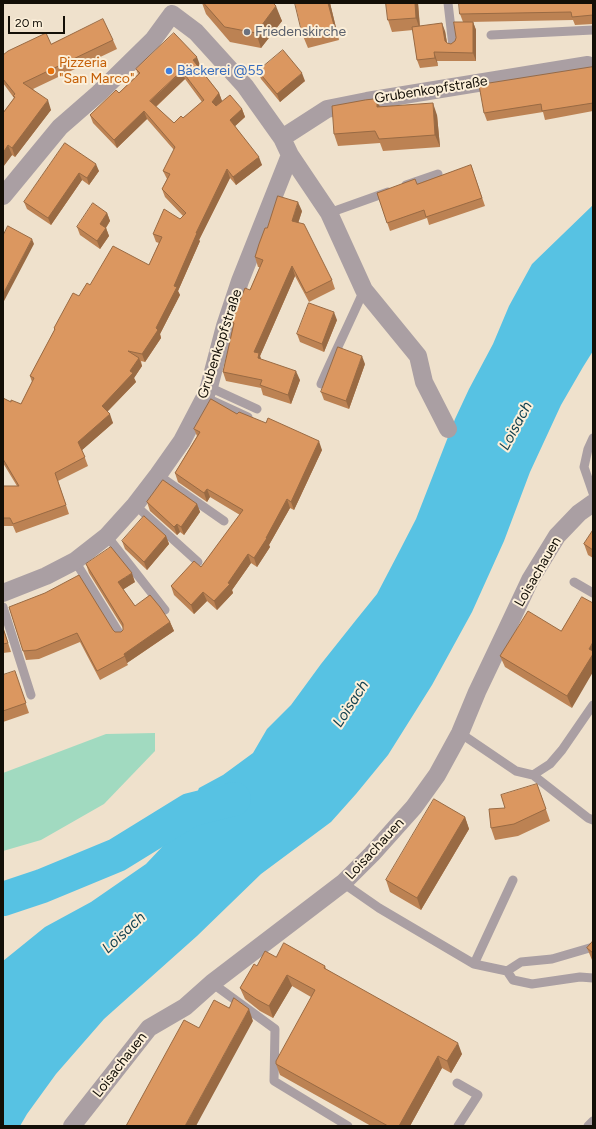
<!DOCTYPE html>
<meta charset="utf-8">
<style>
body{margin:0}
#map{position:relative;width:596px;height:1129px;overflow:hidden;background:#efe1cc;font-family:Figtree,sans-serif}
canvas{display:block}
.frame{position:absolute;inset:0;border:4px solid #130f07;pointer-events:none}
.scale{position:absolute;left:8px;top:16px;width:57px;height:18px;box-sizing:border-box;border:2px solid #130f07;border-top:0;padding-left:5px;font-size:12px;line-height:14px;white-space:nowrap;color:#130f07;-webkit-text-stroke:3px #fcefd9;paint-order:stroke}
</style>
<div id="map">
<canvas width="596" height="1129"></canvas>
<div class="frame"></div>
<div class="scale">20 m</div>
</div>
<script>
const g = document.querySelector('canvas').getContext('2d');
g.lineJoin = 'round';
function paint(path, color) { g.fillStyle = color; g.fill(path, 'evenodd'); }
function stroke(path, color, width, dash) { g.strokeStyle = color; g.lineWidth = width; g.lineCap = dash ? 'butt' : 'round'; g.setLineDash(dash || []); g.stroke(path); }
function label(font, color, halo, rows, align = 'center') {
  g.font = font + ' Figtree,sans-serif'; g.lineWidth = 4; g.setLineDash([]); g.textBaseline = 'middle'; g.strokeStyle = halo; g.fillStyle = color; for (const [text, x, y, turn = 0] of rows) {
    g.save(); g.translate(x, y); g.rotate((+turn || 0) * Math.PI / 180); g.textAlign = isNaN(turn) ? turn : align; if (halo) g.strokeText(text, 0, 0); g.fillText(text, 0, 0); g.restore();
  }
}
paint(new Path2D(`
 M155 733V751L104 804 41 840 3 851V773L106 734Z`), '#a1dac0');
paint(new Path2D(`
 M593 205V351L583 367 561 405 530 472 504 541 472 612 432 685 388 755 356 794 331 822 261 874 197 936 104 1019 56 1074 27 1114 20 1126H3V961L45 927 91 902 146 864 180 828 190 810 199 788 223 775 253 753 267 729 291 705 321 664 356 620 377 594 400 550 416 519 455 419 469 389 493 344 509 306 532 264Z`), '#57c2e3');
stroke(new Path2D(`
 M3 899 42 886 117 855 190 810 234 799`), '#57c2e3', 34);
stroke(new Path2D(`
 M448 3 453 46
 M491 35 593 30
 M406 185 438 174
 M329 213 388 192
 M321 384C335 352 350 322 364 290
 M209 387 257 409
 M209 399 248 417
 M593 438 588 449 584 467 593 493
 M158 475 224 521
 M135 505 198 562
 M107 536 165 610
 M75 561 121 636
 M574 582 593 593
 M3 607 31 695
 M460 733 516 771 533 775 550 764 562 750 593 705
 M533 775 588 818 593 820
 M343 883 379 908 474 964 507 971 513 980 532 984 580 977 593 978
 M474 964 513 880
 M507 971 521 962 552 959 593 947
 M212 983 275 1029 274 1081 348 1126
 M457 1083 478 1095 458 1126
 M588 1126 593 1121`), '#aa9fa3', 9);
stroke(new Path2D(`
 M172 14 196 32 245 86 282 138 290 155 329 213 364 290 418 356 424 382 448 429
 M282 138 327 109 367 101 588 65
 M3 196 60 127 99 93 153 40 172 14
 M3 593 46 576 75 561 107 536 135 505 158 475 182 441 205 397 209 387 225 326 240 281 290 155
 M72 1126 149 1028 185 1007 212 983 343 883 372 854 414 807 437 775 460 733 477 692 506 631 530 580 557 536 579 513 593 503`), '#aa9fa3', 18);
paint(new Path2D(`
 M202 3H273L282 21 261 48 230 42 206 14Z
 M330 3 339 40 308 48 303 36Z
 M386 3H418L420 26 445 31 447 43 451 44 455 41 463 22 460 14 593 3V24L575 25 573 20 468 22H473L476 30V61H437L438 66 420 68 417 60 413 30 392 32 388 20Z
 M113 40 117 49 33 89 51 110 15 157 12 155 3 167V113L14 98 3 83V55L51 44Z
 M200 65 198 66 219 93 222 101 242 109 245 117 235 126 262 165 236 185 230 178 199 240 200 241 178 291 180 295 160 334 161 338 145 362 141 361 142 366 134 378 136 382 107 412 113 423 82 450 88 466 58 481 69 514 16 533 13 526H3V486H17L3 463V398L11 402 21 404 32 382 30 376 54 331V328L79 296 90 285 149 265 159 243 156 242 153 234 180 219 183 216 165 197 162 189 167 179 163 171 174 150 147 119 117 148 93 123 90 115 119 93 138 74 136 69ZM185 79 202 102 183 118 174 123 156 107Z
 M593 67V111L545 120 543 112 487 121 484 113Z
 M258 71 305 81 280 102 261 79Z
 M380 106 437 115 440 147 383 151 380 143 338 146 334 134Z
 M65 143 99 171 89 185 82 180 51 225 27 209 24 202Z
 M471 165 485 206 429 225 427 218 390 231 377 193 417 184Z
 M302 211 298 223 332 280 335 289 309 302 295 276 260 356 261 359 300 380 291 404 263 395 261 388 226 381 223 372 233 327 231 321 250 290 260 267H258L255 257 267 228Z
 M107 213 110 221 106 228 109 236 100 249 80 235 77 227Z
 M337 320 324 352 300 342 297 334Z
 M365 364 349 409 324 400 321 392Z
 M237 414 322 450 294 510 290 508 269 545 270 547 257 567 251 563 232 590 233 593 217 610 207 601 194 614 174 595 171 586 201 567 240 515 210 497 207 502 178 482 175 473 197 436 194 429Z
 M147 502 197 504 200 512 184 535 180 532 177 535 150 511Z
 M593 530V558L588 555 584 544Z
 M166 536 169 544 147 570 125 549 122 541Z
 M86 564 135 582 123 589 135 606 170 622 174 631 127 663 128 665 100 680 80 642 39 659 26 660 9 607 113 630 115 632H121L123 630V628L89 573Z
 M3 627 11 652 3 653Z
 M561 631 572 708 505 667 500 656Z
 M3 675 18 681 29 713 3 722Z
 M541 795 550 821 518 836 495 840 491 828Z
 M465 817 469 829 421 910 390 892 386 880Z
 M593 941V961L592 960 587 948Z
 M276 957 325 966 326 969 462 1054 451 1073 442 1068 410 1126H371L280 1075 276 1064 311 997 292 986 273 1018 260 1011 245 999 240 988Z`), '#bc8253');
paint(new Path2D(`
 M328 3H330L339 40 335 29Z
 M415 3H418L420 30 416 18Z
 M276 6 282 21 261 48 256 33Z
 M473 22 476 30V61L473 53Z
 M442 23 445 31 448 49 445 41Z
 M434 52 437 61 438 66 435 58Z
 M197 57 200 65 196 68 193 60Z
 M182 71 185 79 153 109 150 101Z
 M302 73 305 81 280 102 277 94Z
 M219 93 222 101 215 110 212 102Z
 M377 99 381 110 377 107Z
 M48 100 51 110 15 157 12 148Z
 M433 103 437 115 440 147 435 135Z
 M242 109 245 117 233 128 230 120Z
 M144 111 147 119 117 148 114 140Z
 M8 145 12 155 3 167V153Z
 M259 157 262 165 236 185 233 177Z
 M96 164 99 171 89 185 87 178Z
 M227 169 230 178 199 240 200 241 178 291 180 295 160 334 161 338 145 362 142 354 156 328 196 233Z
 M79 173 82 180 51 225 48 218Z
 M298 202 302 211 296 230 292 221Z
 M107 213 110 221 103 232 100 224Z
 M106 228 109 236 100 249 97 241Z
 M32 239 34 244 3 303V294Z
 M292 266 295 276 260 356 262 362 258 359 254 352Z
 M334 312 337 320 324 352 322 344Z
 M362 356 365 364 349 409 346 401Z
 M139 358 142 366 134 378 136 382 105 414 102 406 130 371Z
 M296 371 300 380 291 404 288 395Z
 M110 414 113 423 81 451 78 442Z
 M319 441 322 450 294 510 291 502Z
 M207 489 210 497 207 502 204 493Z
 M287 499 290 508 269 545 270 547 257 567 254 558Z
 M197 504 200 512 184 535 181 527Z
 M177 524 180 532 177 535 174 527Z
 M166 536 169 544 147 570 144 562Z
 M248 554 251 563 232 590 233 593 217 610 214 601Z
 M132 573 135 582 121 591 118 582Z
 M203 592 207 601 194 614 191 605Z
 M170 622 174 631 127 663 124 654Z
 M593 642V672L572 708 567 696 589 649Z
 M465 817 469 829 421 910 417 898Z
 M287 975 292 986 273 1018 269 1006Z
 M249 1009 253 1021 196 1126H185Z
 M458 1043 462 1054 451 1073 447 1061Z
 M438 1056 442 1068 410 1126H399Z`), '#996a43');
const building = new Path2D(`
 M204 3H273L276 6 256 33 225 27Z
 M295 3H328L335 29 303 36Z
 M386 3H415L416 18 388 20Z
 M459 3H593V15L572 17 571 12 460 14Z
 M103 19 113 40 23 83 48 100 12 148 8 145 3 153V113L15 97 13 96 15 94 3 79V55L8 51 46 33 51 44Z
 M454 22H473V53L434 52 435 58 417 60 412 27 442 23 445 41 447 43 451 44 455 41 456 38Z
 M174 33 197 57 193 60 219 93 212 102 216 106 230 95 242 109 230 120 259 157 233 177 227 169 196 233H197L174 286 177 287 156 328 158 330 142 354 128 351 139 358 130 371 133 373 102 406 110 414 78 442 85 457 55 473 66 505 13 524 10 518H3V486H19L3 459V398L11 402V400L21 404 34 378 30 376 55 329 54 328 73 293 79 296 87 283 90 285 113 246 149 265 162 237 153 234 164 209 180 219 186 213 162 189 170 174 163 171 175 147 144 111 114 140 90 115 116 90 119 93 140 73 136 69ZM182 71 204 100 183 118 181 116 174 123 150 101Z
 M283 50 302 73 277 94 258 71Z
 M593 67V103L542 111 541 104 484 113 479 85Z
 M377 99V107L433 103 435 135 379 139 375 131 334 134 332 106 365 100Z
 M65 143 96 164 87 178 79 173 48 218 24 202Z
 M471 165 482 198 426 217 424 210 387 223 377 193 415 179 417 184Z
 M278 196 298 202 292 221 304 224 332 280 306 293 292 266 254 352 259 353 258 358 296 371 288 395 260 385 262 380 223 372 234 323 231 321 232 320 245 288 250 290 263 260 255 257 259 244 265 228H267Z
 M93 203 107 213 100 224 106 228 97 241 77 227Z
 M8 226 32 239 3 294V236Z
 M309 303 334 312 322 344 297 334Z
 M338 347 362 356 346 401 321 392Z
 M211 399 237 414 239 412 266 423 268 418 319 441 291 502 287 499 266 538H267L254 558 248 554 228 583 230 584 214 601 203 592 191 605 171 586 194 561 201 567 243 510 207 489 204 493 175 473 200 432 194 429Z
 M163 480 197 504 181 527 177 524 174 527 147 502Z
 M144 516 166 536 144 562 122 541Z
 M593 530V550L584 544Z
 M111 547 132 573 118 582 135 606 150 595 160 607 170 622 124 654 125 656 97 671 77 633 36 650 23 651 9 607 45 593 79 575 113 630 115 632H121L123 630V624L86 564Z
 M582 597 593 603V642L589 649 593 651V654L567 696 500 656 528 611 561 631Z
 M3 628 8 643 3 644Z
 M15 671 26 703 3 711V675Z
 M537 784 546 809 514 824 491 828 489 809 505 808 501 795Z
 M434 799 465 817 417 898 386 880Z
 M593 941V953L587 948Z
 M284 943 325 966 324 968 458 1043 447 1061 438 1056 399 1126H388L276 1064V1061L315 990 287 975 269 1006 256 999 240 988 254 964 257 966 265 951 276 957Z
 M234 998 249 1009 185 1126H126L184 1020 199 1028 214 1000 229 1008Z`);
paint(building, '#db9760');
stroke(building, '#996a43', 1);
for (const [x, y, r, color] of [
 [247,32,4,"#6b7280"],
 [51,71,4,"#e8710a"],
 [169,71,4,"#3f7fe0"]
]) { const dot = new Path2D(); dot.arc(x, y, r, 0, 2 * Math.PI); g.fillStyle = color; g.fill(dot); stroke(dot, '#fcefd9', 1.5); }
label('14px', '#5b616d', '#fcefd9', [
 ["Friedenskirche",255,32]
], 'left');
label('14px', '#c56008', '#fcefd9', [
 ["Pizzeria",59,63],
 ["\"San Marco\"",59,79]
], 'left');
label('14px', '#366cbe', '#fcefd9', [
 ["Bäckerei @55",177,71]
], 'left');
label('14px', '#130f07', '#fcefd9', [
 ["Grubenkopfstraße",431,90,-9],
 ["Grubenkopfstraße",220,344,-72],
 ["Loisachauen",538,572,-60],
 ["Loisachauen",375,849,-47],
 ["Loisachauen",120,1065,-52]
]);
label('italic 15px', '#124150', '#fcefd9', [
 ["Loisach",516,426,-62],
 ["Loisach",351,704,-57],
 ["Loisach",124,933,-43]
]);
</script>
